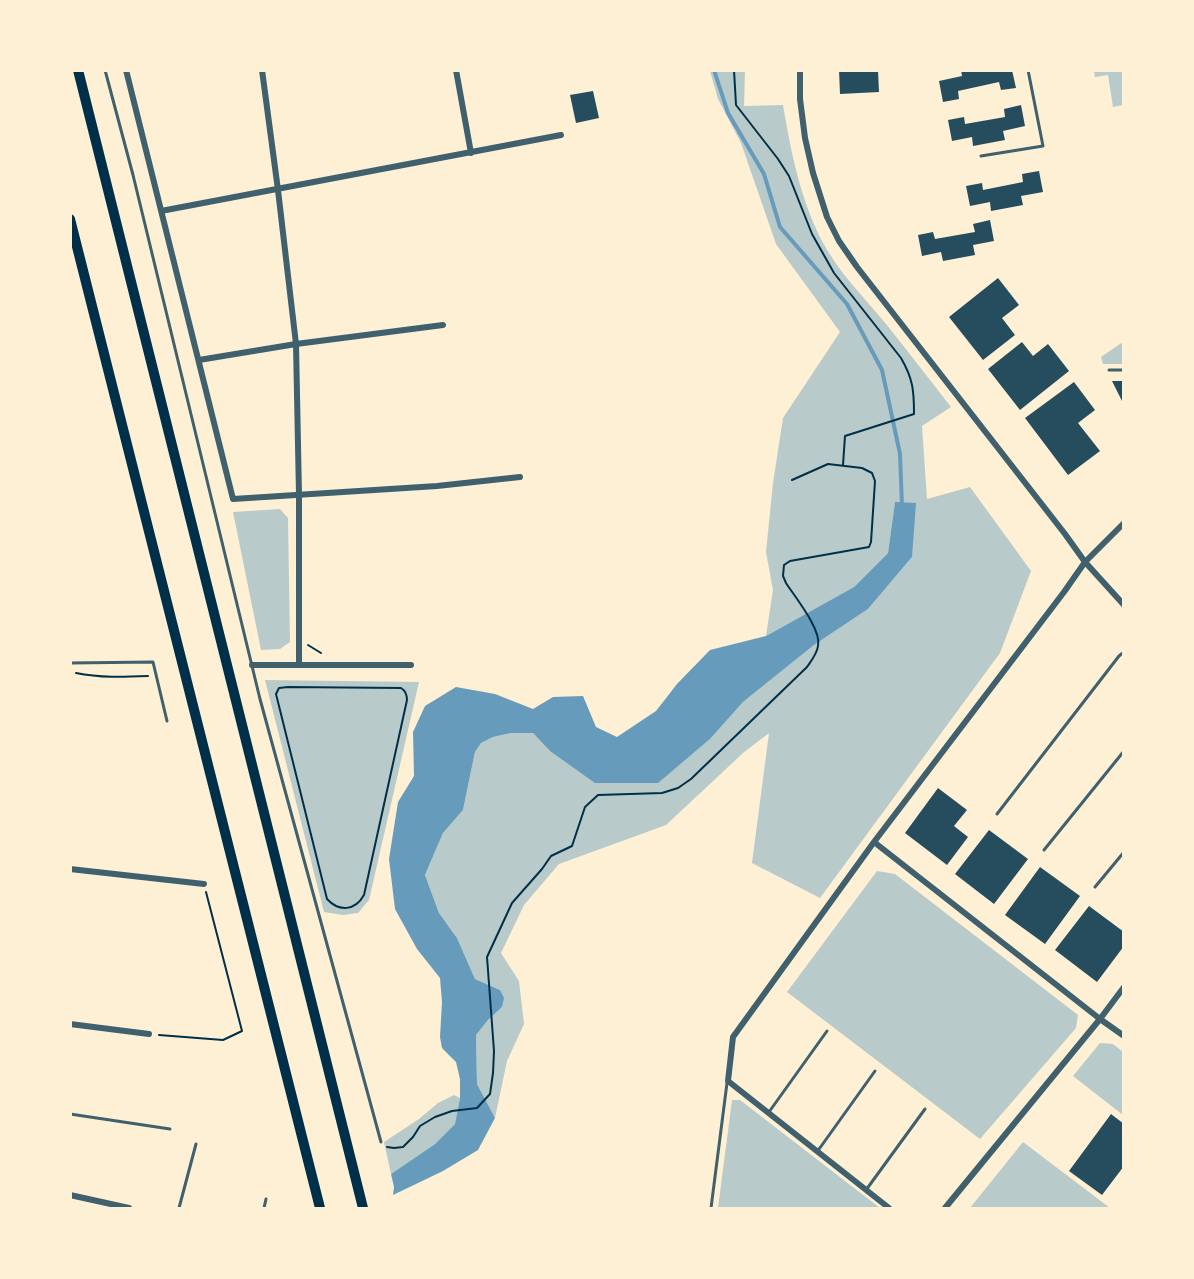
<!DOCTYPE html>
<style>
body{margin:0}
#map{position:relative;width:1194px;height:1279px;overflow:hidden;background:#fdf0d5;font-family:Arial,sans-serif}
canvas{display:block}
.frame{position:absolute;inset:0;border:72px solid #fdf0d5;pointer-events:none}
</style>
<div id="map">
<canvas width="1194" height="1279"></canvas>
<div class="frame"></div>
</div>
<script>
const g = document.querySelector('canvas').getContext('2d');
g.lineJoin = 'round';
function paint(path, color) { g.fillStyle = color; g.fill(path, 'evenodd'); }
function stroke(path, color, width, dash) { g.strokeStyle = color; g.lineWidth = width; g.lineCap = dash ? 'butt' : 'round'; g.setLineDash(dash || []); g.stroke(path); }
paint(new Path2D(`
 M710 71H745L744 106 783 105C791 152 800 198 822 241 839 273 863 296 886 324 908 351 929 379 951 407L922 426 927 499 970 487 1031 571 1000 653 820 898 752 863 769 733 743 753 666 825 559 864 524 905 501 953 519 981 524 1024 507 1061 495 1118 477 1084 476 1035 488 1020 502 1007 500 990 475 979 457 938 439 913 425 875 443 833 463 810 475 752 481 743 493 737 511 733H533L550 751 711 738 743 702 814 645 868 609 912 557 895 502 888 553 854 587 766 636 773 590 766 552 773 483 783 418 840 332 776 244 741 143 718 99Z
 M1094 71H1123V105L1113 107 1108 75 1095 77Z
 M1123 342V364H1103L1101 357Z
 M280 509 288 518 290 642 280 649 261 650 233 512Z
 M265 680 419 682 369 900 358 913 343 915 324 912Z
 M877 871 895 874 1078 1015 1076 1028 980 1139 787 992Z
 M1100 1043 1113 1044 1123 1052V1115L1073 1076Z
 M454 1095 460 1098 455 1124 435 1144 391 1174 384 1142 419 1119 438 1103Z
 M732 1100H740L880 1208H718Z
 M1023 1142 1110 1208H970Z`), '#b9caca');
paint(new Path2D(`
 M895 502 916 503 912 557 868 609 814 645 743 702 711 738 658 783H595L550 751 533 733H511L493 737 481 743 475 752 463 810 443 833 425 875 439 913 457 938 475 979 500 990 504 998 502 1007 488 1020 476 1035 477 1084 495 1118 478 1150 443 1171 393 1195 394 1187 391 1174 435 1144 455 1124 460 1098V1079L456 1062 442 1048 440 1037 442 1002 440 978 417 949 395 909 389 859 398 802 414 776 413 732 425 706 456 687 495 694 533 709 553 697 583 696 596 727 617 737 656 711 677 684 710 650 766 636 854 587 888 553Z`), '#669bbc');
stroke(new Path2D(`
 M714 70 728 113 764 174 780 227 847 304 882 370 900 454 902 507`), '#669bbc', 4);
paint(new Path2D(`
 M839 70H878L879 92 840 94Z
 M961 70H1012L1016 88 1001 90 999 82 958 91 959 99 943 102 939 81 962 76Z
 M593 91 599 118 576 123 570 95Z
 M1021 105 1025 126 1003 131 1005 140 973 146 972 137 952 141 948 120 964 117 965 124 1005 117 1004 109Z
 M1039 171 1043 192 1021 196 1023 205 991 211 990 202 970 206 966 186 982 183 983 190 1023 182 1022 174Z
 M990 220 994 241 973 245 975 255 943 261 941 252 922 256 918 235 933 232 935 239 975 232 973 224Z
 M998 278 1019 305 1002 318 1015 335 983 360 949 317Z
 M1022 342 1033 356 1048 344 1069 371 1020 410 988 369Z
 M1112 381H1124V405Z
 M1074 382 1095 410 1078 423 1100 451 1068 475 1025 418Z
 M938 788 967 810 954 826 968 837 947 865 905 833Z
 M989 830 1028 859 994 904 955 874Z
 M1040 867 1080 896 1045 944 1005 915Z
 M1089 906 1124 932V946L1097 982 1055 950Z
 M1111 1114 1124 1124V1166L1102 1195 1069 1171Z`), '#264d5e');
stroke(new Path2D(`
 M734 70 736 105 778 159 789 176 812 234 834 273 901 358C913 379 914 390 914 414L845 436 843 465
 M308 645 321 653
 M76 673C100 678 124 677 148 676
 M288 687 401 688C406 691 407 695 407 700L364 895C355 911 339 912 327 899L276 694 279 688Z
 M159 1035 223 1040 242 1031 206 892
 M387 1147 394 1148 403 1147 413 1137 420 1126 435 1117 452 1111 477 1108 490 1094 493 1073 494 1051 487 957 512 903 542 869 551 856 572 846 585 807 598 795 662 793 678 788 691 779 807 667C811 661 817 654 818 646 822 630 795 597 786 583L783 576 784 565 790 561 869 547 871 542 875 481 872 473 862 468 828 464 792 480`), '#003049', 2);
stroke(new Path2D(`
 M105 70 133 175 260 699 381 1142
 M981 156 1043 146 1028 70
 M1109 370H1124
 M70 663 153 662 167 721
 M997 814 1119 656 1124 652
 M1044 850 1124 751
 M1095 887 1124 852
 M769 1112 827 1031
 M70 1114 170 1129
 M817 1152 875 1071
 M866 1190 925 1109
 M179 1208 196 1144
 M264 1208 266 1199
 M711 1208 727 1083`), '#3f606c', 3);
stroke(new Path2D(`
 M126 70 233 499 437 486 520 477
 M262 70 278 190 296 344 299 495V665
 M456 70 471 153
 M800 70V99L805 138 813 173 827 217 839 241 857 267 1065 534 1085 562 1124 605
 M161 211 561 135
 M199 360 296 344 443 325
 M252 665H411
 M874 842 1100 1019 1124 1036
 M70 869 204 884
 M70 1024 149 1034
 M70 1195 129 1208
 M889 1208 728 1081 733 1037 874 842 1064 592 1085 562 1124 523
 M945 1208 1100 1019 1124 987`), '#3f606c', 6);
stroke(new Path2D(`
 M78 70 363 1208
 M70 219 320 1208`), '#003049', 10);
</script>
